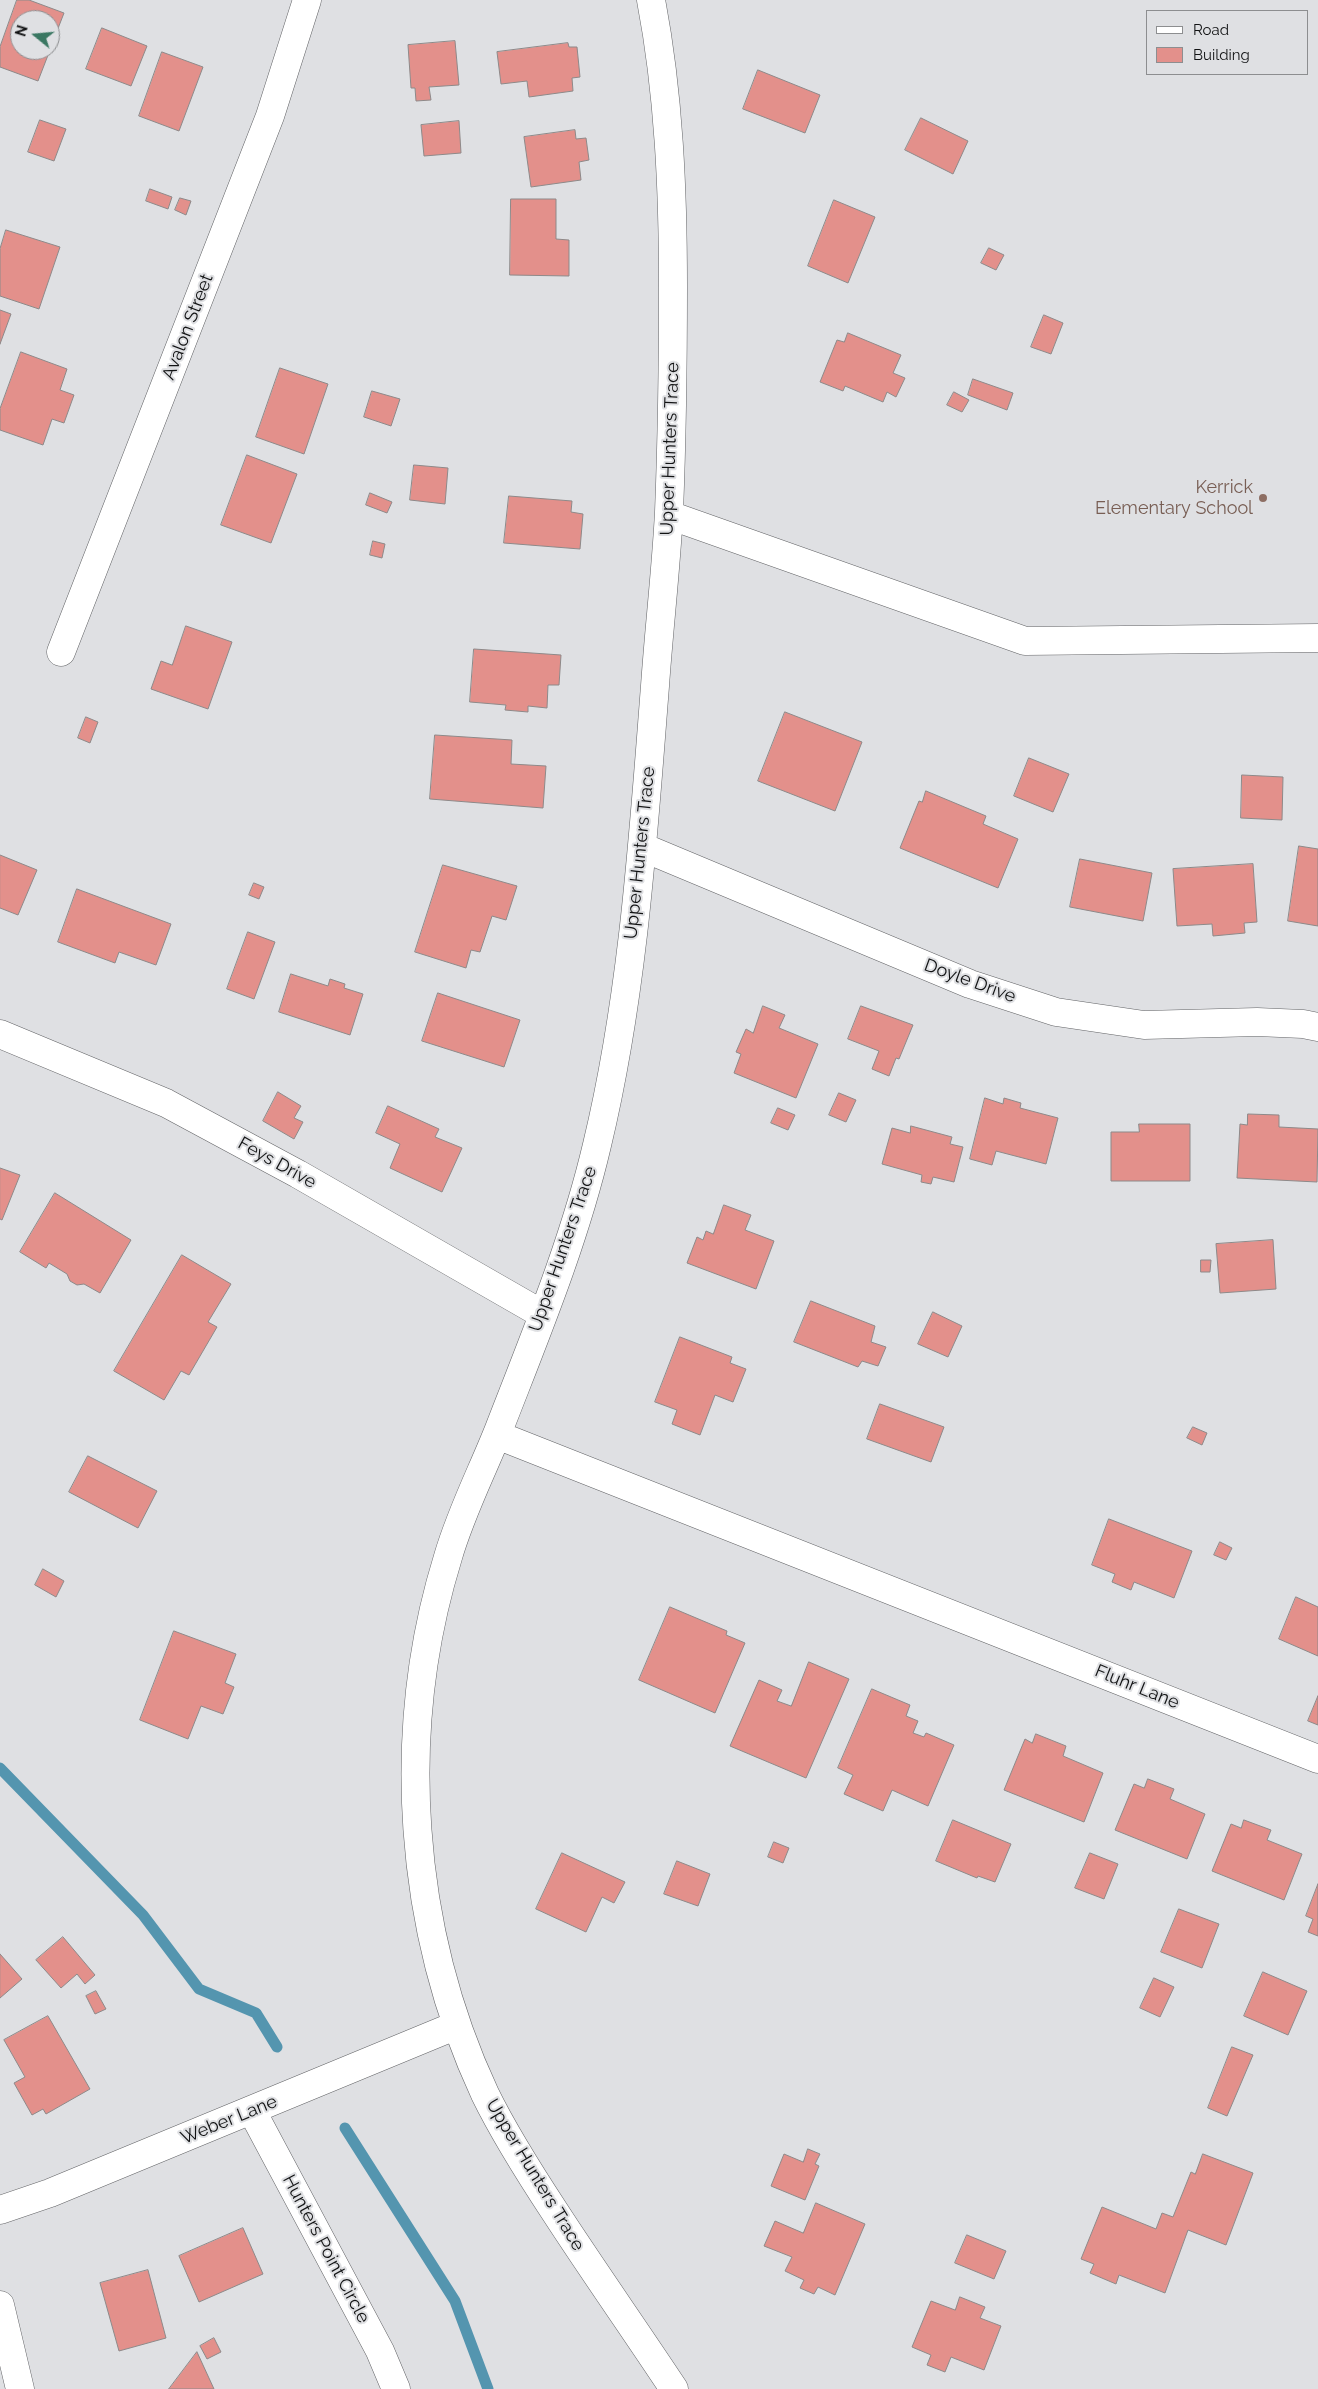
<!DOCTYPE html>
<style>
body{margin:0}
#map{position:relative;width:1318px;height:2389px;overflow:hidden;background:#dfe0e3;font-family:Raleway,sans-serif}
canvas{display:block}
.legend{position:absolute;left:1146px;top:10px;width:162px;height:65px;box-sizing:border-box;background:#dfe0e3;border:1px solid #8d8e90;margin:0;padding:6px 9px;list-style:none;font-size:15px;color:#121314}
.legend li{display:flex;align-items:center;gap:10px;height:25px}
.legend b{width:25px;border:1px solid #8d8e90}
.north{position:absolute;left:10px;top:10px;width:50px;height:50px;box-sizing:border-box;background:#dfe0e3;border:1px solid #8d8e90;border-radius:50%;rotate:287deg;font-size:14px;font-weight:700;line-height:20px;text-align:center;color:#121314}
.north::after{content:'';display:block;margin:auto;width:18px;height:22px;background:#3a7762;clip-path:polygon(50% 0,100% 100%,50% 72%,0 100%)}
</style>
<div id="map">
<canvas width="1318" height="2389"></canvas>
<ul class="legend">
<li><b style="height:6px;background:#fff"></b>Road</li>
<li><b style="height:14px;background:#e3908b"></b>Building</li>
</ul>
<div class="north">N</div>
</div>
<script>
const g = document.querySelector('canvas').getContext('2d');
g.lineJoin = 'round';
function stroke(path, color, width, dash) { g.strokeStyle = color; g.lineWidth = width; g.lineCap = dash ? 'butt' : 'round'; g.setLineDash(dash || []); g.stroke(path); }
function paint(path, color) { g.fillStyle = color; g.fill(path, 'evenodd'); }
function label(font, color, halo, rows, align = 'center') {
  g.font = font + ' Raleway,sans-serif'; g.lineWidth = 4; g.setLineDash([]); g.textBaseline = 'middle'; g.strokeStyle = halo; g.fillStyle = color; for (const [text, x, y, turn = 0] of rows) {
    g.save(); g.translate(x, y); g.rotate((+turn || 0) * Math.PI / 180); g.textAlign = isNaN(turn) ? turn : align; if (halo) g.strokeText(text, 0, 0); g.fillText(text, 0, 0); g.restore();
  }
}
stroke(new Path2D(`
 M0 1768 143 1915 199 1989 256 2013 277 2047
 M345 2128 455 2301 488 2389`), '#5495af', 11);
const building = new Path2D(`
 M17 0H29L64 13 50 49V20H20V50H50L38 81 0 67V47Z
 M102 28 147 46 131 86 86 69Z
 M455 41 459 85 429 87 431 100 416 101 415 88H411L408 45Z
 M568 43 569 47H577L580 77 572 78 573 91 529 97 527 81 501 84 497 52Z
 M162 52 203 67 179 131 139 116Z
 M758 70 820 95 805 133 743 109Z
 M921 118 968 141 953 174 905 150Z
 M40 120 66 129 54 161 28 152Z
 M459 121 461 153 424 156 421 125Z
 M575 130 576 139 586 138 589 160 579 162 581 180 531 187 524 137Z
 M150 189 172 197 168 209 146 201Z
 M180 198 191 201 186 215 175 210Z
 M511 199H556V239L569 240V276L510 275Z
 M834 200 875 217 848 283 808 266Z
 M6 230 60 247 39 309 0 296V249Z
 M989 248 1004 255 996 270 981 263Z
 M0 310 11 314 0 344Z
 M1044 315 1063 323 1051 354 1031 347Z
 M848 333 901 355 893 373 905 378 896 397 887 392 883 402 845 386 843 391 820 382 837 340 844 342Z
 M21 352 67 369 60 390 74 395 64 423 52 419 43 445 0 430V409Z
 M280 368 328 384 304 454 256 437Z
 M973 379 1013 393 1007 410 968 395Z
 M372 391 400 399 391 426 364 417Z
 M954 392 969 400 962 412 947 405Z
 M247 455 297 474 271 543 221 525Z
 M414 465 448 468 445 504 410 500Z
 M370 493 392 502 387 513 366 505Z
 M509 496 572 501 571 512 583 514 580 549 504 543Z
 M373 541 385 544 382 558 370 555Z
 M186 626 232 642 208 709 151 689 161 661 172 665Z
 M474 649 561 655 559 685H548L547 708 528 706V712L505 710 506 705 470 702Z
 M785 712 862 742 835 811 758 781Z
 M86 717 98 722 90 743 78 738Z
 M435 735 512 740 511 764 546 766 543 808 430 799Z
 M1029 758 1069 774 1053 812 1014 796Z
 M1242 775 1283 777 1282 820 1241 818Z
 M926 791 986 816 983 824 1018 839 998 888 900 848 919 801 922 802Z
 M1299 846 1318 849V926L1288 921Z
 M0 855 37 870 18 915 0 908Z
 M1080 859 1152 873 1143 921 1070 907Z
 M1253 864 1257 922 1244 923 1245 933 1213 936 1212 924 1177 926 1173 869Z
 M443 865 517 886 506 920 492 916 480 952 471 950 466 968 415 952Z
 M254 883 264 887 259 899 249 895Z
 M77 889 171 924 156 965 119 952 115 963 58 942Z
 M248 932 275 942 254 999 227 989Z
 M291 974 328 986 330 979 345 984 344 988 363 994 350 1035 279 1012Z
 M438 993 520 1020 504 1067 422 1041Z
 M763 1006 785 1015 779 1028 818 1044 796 1098 734 1073 741 1054 736 1052 746 1029 753 1033Z
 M861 1006 913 1025 899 1059 896 1058 889 1076 872 1069 879 1051 848 1039Z
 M278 1092 301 1106 294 1118 303 1122 294 1139 263 1121Z
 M839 1093 856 1100 846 1122 829 1115Z
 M985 1098 1003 1104 1004 1098 1021 1103 1020 1108 1058 1118 1046 1164 996 1151 992 1165 970 1159Z
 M388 1106 439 1129 435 1137 462 1148 442 1192 390 1168 400 1144 376 1133Z
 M778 1108 795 1115 788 1130 771 1123Z
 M1248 1114 1279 1115V1127L1318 1129 1317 1182 1237 1178 1240 1124 1247 1125Z
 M1139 1124H1190V1181H1111V1132H1139Z
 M911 1126 952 1137 950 1144 963 1147 954 1182 933 1177 931 1184 921 1182 922 1175 882 1164 892 1128 910 1133Z
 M0 1168 20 1175 2 1220 0 1219Z
 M55 1193 131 1240 100 1293 84 1284 77 1285 70 1281 67 1274 49 1263 46 1268 20 1252Z
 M724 1205 751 1215 745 1230 774 1241 756 1289 687 1263 697 1237 703 1240 706 1231 713 1234Z
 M1273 1240 1276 1289 1220 1293 1216 1244Z
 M182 1255 231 1284 208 1322 217 1327 189 1375 181 1371 164 1400 114 1371Z
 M1201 1260H1211L1210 1272H1201Z
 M811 1301 875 1326 871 1342 886 1347 878 1366 862 1361 858 1367 794 1342Z
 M933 1312 962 1326 948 1357 918 1344Z
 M680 1337 732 1357 730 1363 746 1369 733 1402 715 1395 700 1435 672 1424 677 1410 655 1402Z
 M880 1404 944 1427 931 1462 867 1439Z
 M1193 1427 1207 1433 1202 1445 1187 1438Z
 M88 1456 157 1491 138 1528 69 1492Z
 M1109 1519 1192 1551 1174 1598 1134 1582 1131 1590 1112 1582 1115 1574 1092 1565Z
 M1220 1542 1232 1548 1226 1560 1214 1555Z
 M43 1569 64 1581 56 1597 35 1585Z
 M1296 1597 1318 1607V1656L1279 1639Z
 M670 1607 727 1631 726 1635 745 1643 715 1713 639 1680Z
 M174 1631 236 1654 225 1683 234 1687 223 1714 201 1706 188 1739 140 1720Z
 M809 1662 849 1679 806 1778 730 1746 759 1680 782 1690 777 1701 791 1706Z
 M872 1689 910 1705 906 1716 918 1721 913 1733 924 1737 926 1733 954 1745 928 1806 892 1790 883 1811 844 1794 853 1775 838 1768Z
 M1318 1696V1725L1308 1721Z
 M1036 1734 1066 1746 1063 1756 1103 1773 1084 1822 1004 1790 1025 1739 1032 1743Z
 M1148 1779 1174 1789 1170 1799 1205 1814 1187 1859 1115 1830 1134 1784 1144 1788Z
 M953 1820 1011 1844 995 1882 978 1876 977 1878 936 1861Z
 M1244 1820 1271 1830 1267 1840 1302 1854 1284 1900 1212 1871 1231 1824 1241 1828Z
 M774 1842 789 1848 783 1863 768 1857Z
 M562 1853 625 1882 614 1903 602 1897 586 1932 536 1909Z
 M1090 1853 1118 1864 1104 1899 1075 1888Z
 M677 1861 710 1874 698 1906 664 1894Z
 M1318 1884V1936L1308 1932 1313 1919 1306 1916Z
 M1179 1909 1219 1924 1202 1968 1161 1952Z
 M63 1937 95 1975 85 1984 77 1974 61 1988 36 1960Z
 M0 1954 22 1979 0 1998Z
 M1263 1972 1307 1991 1288 2035 1244 2016Z
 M1154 1978 1174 1987 1160 2017 1140 2008Z
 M96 1991 106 2009 95 2014 86 1996Z
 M48 2016 90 2089 46 2114 43 2109 32 2115 14 2083 25 2077 4 2040Z
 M1232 2047 1253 2055 1227 2116 1208 2108Z
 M808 2149 820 2154 815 2164 819 2166 805 2200 771 2186 784 2154 803 2162Z
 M1203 2154 1253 2173 1226 2245 1188 2230 1165 2293 1119 2275 1116 2284 1090 2273 1094 2264 1081 2259 1102 2207 1156 2229 1162 2213 1173 2217 1191 2172 1195 2174Z
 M816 2203 865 2224 835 2295 818 2287 814 2294 800 2288 804 2280 785 2271 792 2257 764 2246 775 2221 803 2233Z
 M243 2228 263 2274 199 2302 179 2256Z
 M967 2235 1006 2251 994 2279 955 2263Z
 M148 2270 166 2338 119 2351 100 2283Z
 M960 2297 985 2307 980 2318 1001 2326 984 2370 951 2357 945 2372 927 2365 931 2355 912 2347 931 2301 955 2310Z
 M214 2338 221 2352 207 2359 200 2346Z
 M197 2352 214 2389H169Z`);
paint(building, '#e3908b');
stroke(building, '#8d8989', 1);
const minor = new Path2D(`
 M651 0C669 94 673 191 673 287 673 362 672 437 669 512 666 570 659 628 655 686 643 839 633 996 597 1145 574 1243 535 1336 499 1429 482 1472 461 1512 448 1557 394 1731 408 1929 485 2094 505 2135 530 2174 555 2212 594 2272 635 2330 674 2389
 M669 515 1025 641 1318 638
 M61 652 270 116 307 0
 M642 847 970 984 1056 1012 1144 1025 1257 1022 1303 1024 1318 1027
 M0 1034 166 1103 298 1174 542 1314
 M497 1435 1318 1759
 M252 2111 380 2351 396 2389
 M0 2210 50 2193 457 2025
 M0 2305 20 2389`);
stroke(minor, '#626366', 29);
stroke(minor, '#fff', 28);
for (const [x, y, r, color] of [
 [1263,498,5,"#8d6e63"]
]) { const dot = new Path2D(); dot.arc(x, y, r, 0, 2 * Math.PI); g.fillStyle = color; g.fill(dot); stroke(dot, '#dfe0e3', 2); }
label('18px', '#121314', '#dfe0e3', [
 ["Avalon Street",188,327,-69],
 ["Upper Hunters Trace",670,449,-88],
 ["Upper Hunters Trace",640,853,-84],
 ["Doyle Drive",970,981,20],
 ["Feys Drive",277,1163,29],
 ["Upper Hunters Trace",563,1249,-71],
 ["Fluhr Lane",1137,1687,22],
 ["Weber Lane",229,2120,-22],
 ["Upper Hunters Trace",535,2175,59],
 ["Hunters Point Circle",326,2249,62]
]);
label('18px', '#785e54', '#dfe0e3', [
 ["Kerrick",1253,488],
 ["Elementary School",1253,509]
], 'right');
</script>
